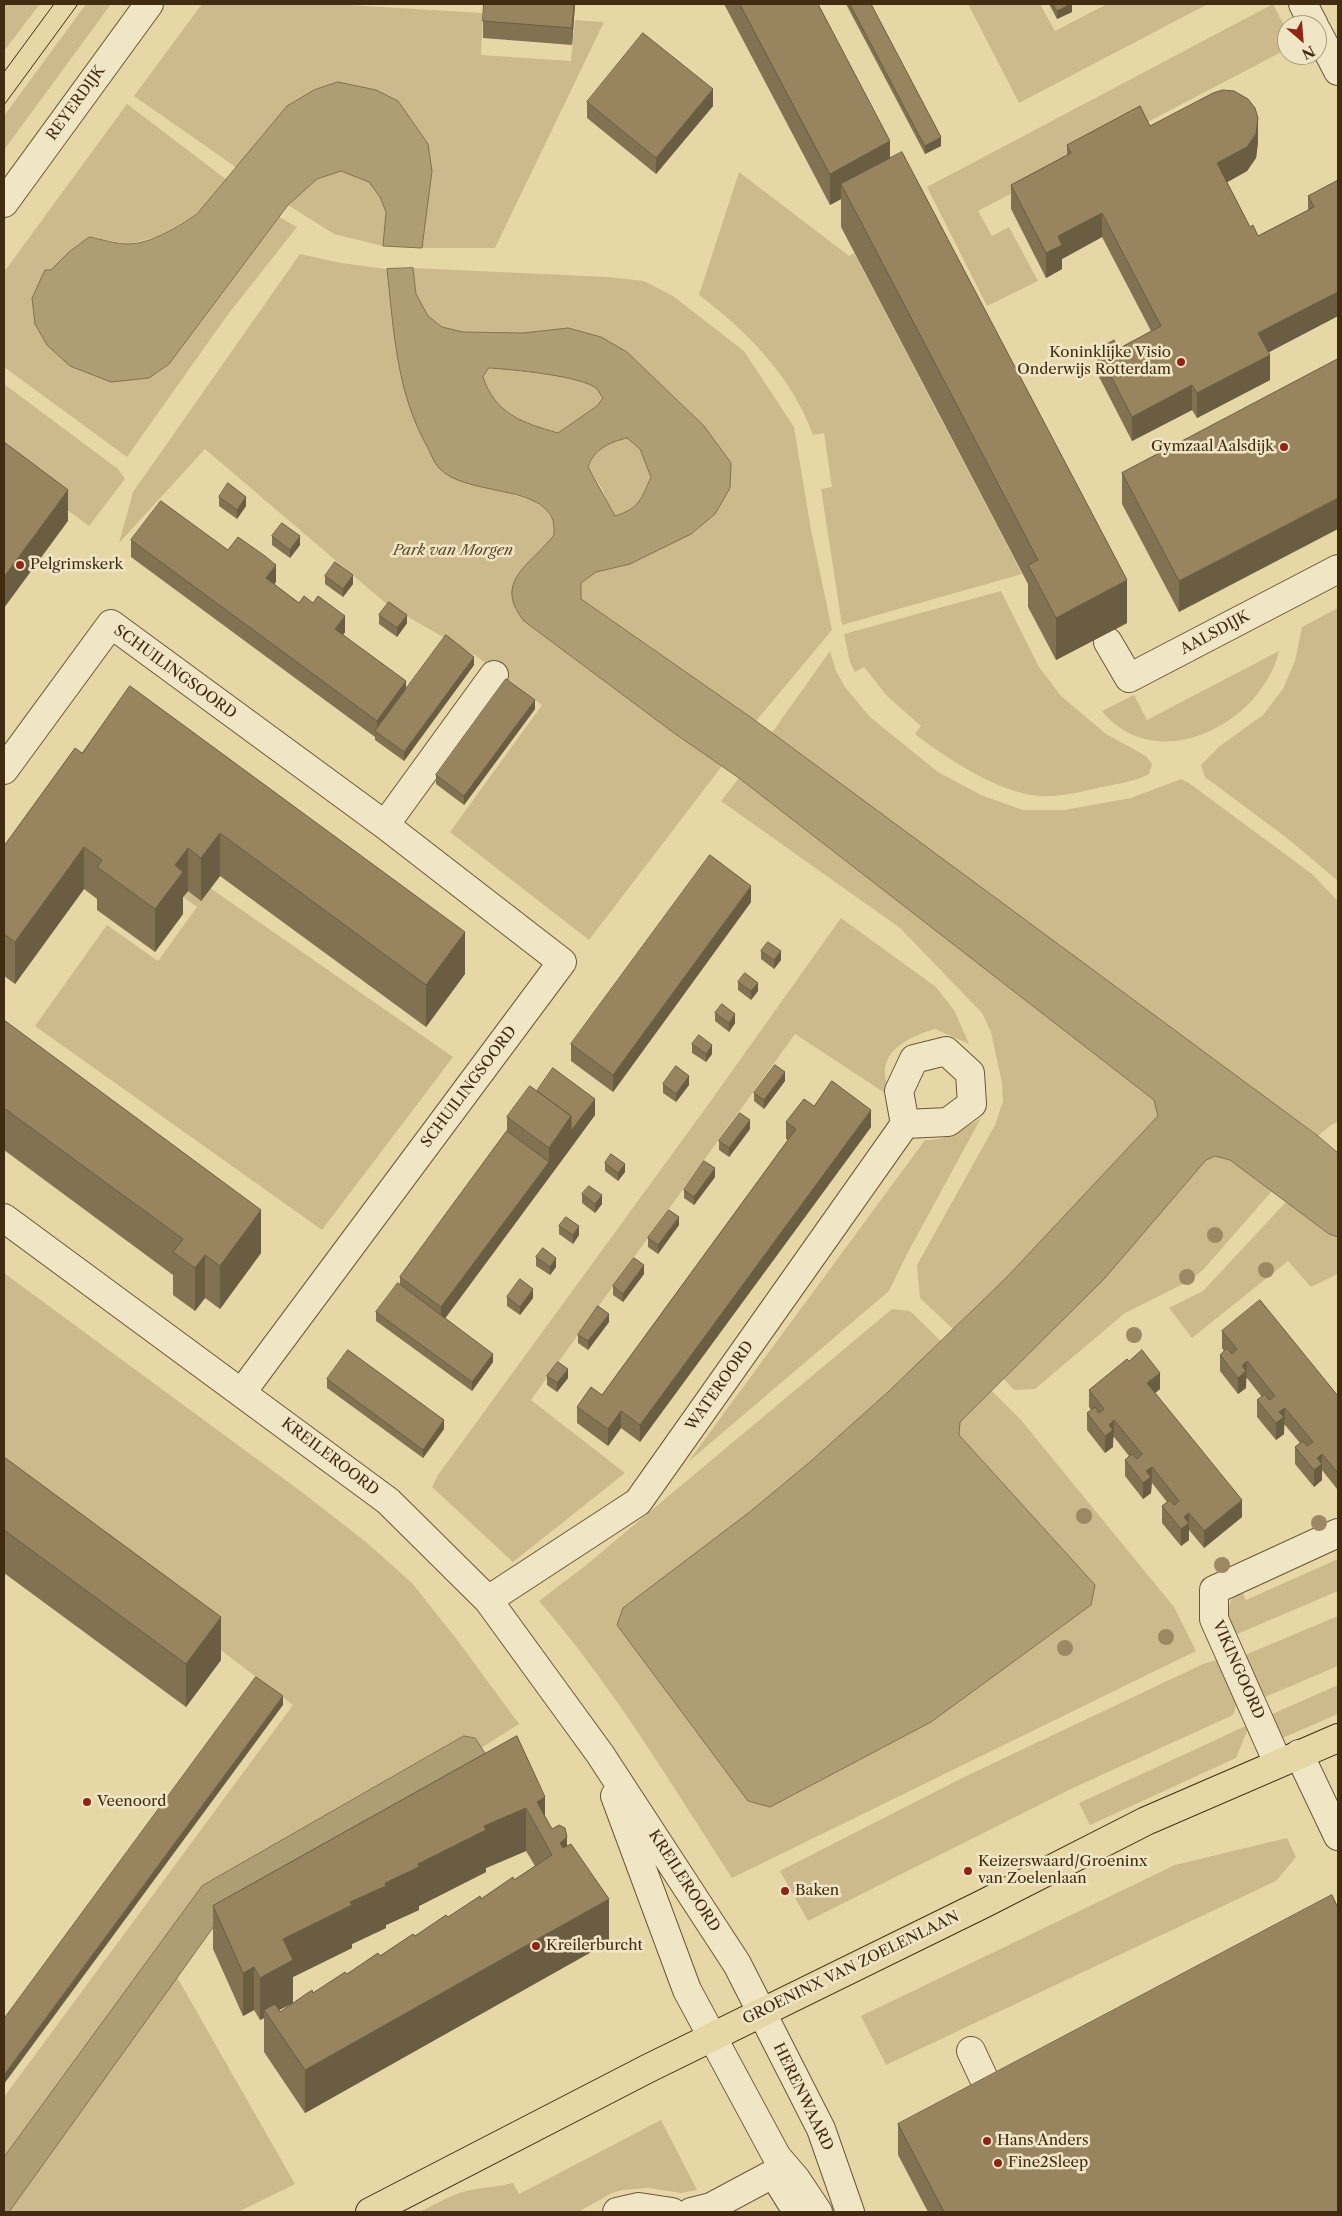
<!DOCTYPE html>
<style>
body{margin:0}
#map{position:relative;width:1342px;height:2216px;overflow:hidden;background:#e8d7a6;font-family:"Libre Caslon Text",serif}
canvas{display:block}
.frame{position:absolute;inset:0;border:5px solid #412c12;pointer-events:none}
.north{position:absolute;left:1277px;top:15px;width:50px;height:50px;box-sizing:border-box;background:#f0e5c5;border:1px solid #aa9b7d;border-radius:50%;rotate:153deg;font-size:14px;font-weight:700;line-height:20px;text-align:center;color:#412c12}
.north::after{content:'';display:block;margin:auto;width:18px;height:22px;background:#8f2418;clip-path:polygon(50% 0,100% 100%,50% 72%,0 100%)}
</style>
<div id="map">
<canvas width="1342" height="2216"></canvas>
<div class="frame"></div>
<div class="north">N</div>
</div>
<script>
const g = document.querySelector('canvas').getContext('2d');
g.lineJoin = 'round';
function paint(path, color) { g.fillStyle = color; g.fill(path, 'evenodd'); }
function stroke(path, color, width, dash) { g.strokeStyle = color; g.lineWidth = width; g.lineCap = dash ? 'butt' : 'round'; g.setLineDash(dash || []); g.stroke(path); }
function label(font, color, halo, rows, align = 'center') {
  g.font = font + ' "Libre Caslon Text",serif'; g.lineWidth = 5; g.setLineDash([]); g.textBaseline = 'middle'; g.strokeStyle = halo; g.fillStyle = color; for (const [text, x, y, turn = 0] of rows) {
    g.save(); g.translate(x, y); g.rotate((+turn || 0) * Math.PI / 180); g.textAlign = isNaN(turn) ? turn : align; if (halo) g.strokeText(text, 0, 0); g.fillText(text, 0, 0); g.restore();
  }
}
paint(new Path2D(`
 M4 4H40L4 51Z
 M86 4H111L4 150V116Z
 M202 4H331L483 13 481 55 571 61 575 20 604 22 495 248H422L428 145 398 101 287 106 237 168 134 96Z
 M968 4H1040L1055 31 1107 4H1208L1019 103Z
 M1273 4 1287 31V49L978 211 992 236 1009 227 1038 281 987 306 927 187Z
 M127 104 227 180 197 214 159 236 129 244 89 237 69 252 51 270 111 382 149 378 169 364 279 217 297 227 226 317 127 457 4 367V272Z
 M341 171 369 182 380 197 386 212 383 246 334 234 288 205 317 179Z
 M739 172 849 256 854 253 1022 574 842 625 821 489 832 487 824 433 813 435C792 377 748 332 699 295Z
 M300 254 341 263 387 269 396 352 504 492 533 501 546 510 553 521 554 535 543 549 527 564 515 609 524 621 674 733 722 766 589 940 450 832 542 705 476 656 389 606 205 449 119 543 133 492Z
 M413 268 608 277 644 281 673 296 744 351 794 427 811 530 832 630 756 721 581 599V583L596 572 630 564 731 463 704 426 627 352 568 328 523 333 463 332 442 327 428 316 416 294Z
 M489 368C510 369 583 375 597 389 599 391 601 395 603 398L597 406 558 433C523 423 495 414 483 377Z
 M4 384 118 469 125 479 89 526 4 463Z
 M627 438 640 449 651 476C641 500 640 508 614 516L601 487 588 467C594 449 610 442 627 438Z
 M1001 591 1039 667 1061 696 1106 734 1146 756 1152 764 1149 774C1134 782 1117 784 1101 787 1082 792 1060 797 1040 796 1000 794 946 758 915 734L921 726 887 696 864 667 855 672 850 662 844 634Z
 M1338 608V881L1287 838 1205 777 1201 765 1220 746 1263 715 1283 689 1295 661 1302 627Z
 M830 651 836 671 845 687 870 717 938 772 981 795 1023 810H1064L1131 798 1181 779 1189 783 1312 874 1338 901V1122L1331 1125 1318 1136 771 734Z
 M1279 651C1262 724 1156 778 1102 711L1134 695 1147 720Z
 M739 778 1154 1100 1158 1116 1006 1278 953 1329 920 1298 917 1265 995 1125 1003 1101 1002 1083 991 1032 982 1013 900 928 721 801Z
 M193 876 453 1057 322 1230 35 1026 107 925 158 961 197 907 180 895Z
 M841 918 936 987 954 1010 969 1044 935 1029C915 1035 884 1047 885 1073 885 1080 889 1090 891 1097L795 1034 531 1400 625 1473 513 1562 432 1487 438 1475 705 1109Z
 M981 1118 907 1254 889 1291 688 1462 925 1140C950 1140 960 1131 981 1118Z
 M1215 1156 1230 1160 1272 1191 1203 1270 1189 1281 1125 1313 1035 1389 1014 1390 1003 1378 1105 1278 1206 1160Z
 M1286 1202 1329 1234 1338 1237V1274L1311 1287 1288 1261 1192 1338 1169 1308 1203 1291Z
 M4 1273 303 1493 366 1542 412 1583 458 1641 519 1724 481 1748 475 1738 464 1736 202 1886 4 2157V2097L293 1705 4 1485Z
 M892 1309 910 1311 941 1341C838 1442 726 1532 617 1625L748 1801 770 1807 931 1722 1091 1605 1095 1585 959 1435 960 1422 991 1390 1021 1420 1174 1607 1196 1651 732 1878C671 1784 613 1686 539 1601L585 1566Z
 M1338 1559V1591L1235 1635C1226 1613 1227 1605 1239 1585L1246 1600Z
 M1338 1616V1666L1265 1697 1245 1655Z
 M1217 1660 1239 1697 1233 1715 1073 1788 808 1921 780 1871 962 1778 1203 1664Z
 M1338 1685V1714L1280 1739 1270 1715Z
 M1250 1724 1236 1758 1090 1825 1079 1803Z
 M1287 1838 1296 1857 1276 1881 886 2065 861 2016 1175 1865Z
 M177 1977 295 2184 238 2212H9Z
 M661 2120 697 2190 681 2193 648 2188 623 2190 612 2193 578 2212H419C435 2205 450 2195 466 2191 482 2187 498 2187 513 2183L519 2194Z`), '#ccba8d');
const water = new Path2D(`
 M338 82 376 90 398 101 428 144 432 171 422 248 383 246 386 212 380 197 369 182 341 171 317 179 288 205 169 364 149 378 111 382 70 366 47 345 35 324 32 298 45 270H51L69 252 89 237C101 239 115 244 128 244 151 244 179 226 197 214L287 106 314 90Z
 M413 268 416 294 428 316 442 327 463 332 523 333 568 328 601 337 627 352 704 426 731 463 730 488 715 514 691 534 630 564 596 572 581 583V599L756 721 1318 1136 1338 1153V1237L1329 1234 1230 1160 1215 1156 1206 1160 1105 1278 960 1422 959 1435 1095 1585 1091 1605 931 1722 770 1807 748 1801 617 1625 623 1608 751 1511 811 1461 888 1392 1006 1278 1158 1116 1154 1100 739 778 674 733 524 621C492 581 531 565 554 535 554 531 554 525 553 520 539 484 465 496 439 468 434 463 431 454 428 448 396 392 394 331 387 269ZM489 368C509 369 584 376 597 389 599 391 601 396 603 398L597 406 558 433C523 423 495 414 483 377ZM627 438 640 449 651 477C641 499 640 508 615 516L588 467C594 449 610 442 627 438Z
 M464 1736 475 1738 485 1753 482 1767 222 1915 9 2212H4V2157L202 1886Z`);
paint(water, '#af9d74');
stroke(water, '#83704d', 1);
const minor = new Path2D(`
 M1303 4 1314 25
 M1317 31 1338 71
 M4 203 149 4
 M1108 642 1129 678 1338 569
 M4 770 111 624 385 825 562 962 242 1392
 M385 825 494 675
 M4 1218 388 1501 488 1600 600 1754 737 1964 821 2129 850 2212
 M488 1600 638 1502 905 1124 948 1122 972 1104 970 1073 946 1051 914 1059 899 1091 905 1124
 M1299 1754 1338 1836
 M1278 1763 1214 1619V1590L1338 1533
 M615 1796 687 1990 777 2157 796 2179 818 2212
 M971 2051 999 2111
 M617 2212 639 2207 672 2212
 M691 2212 711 2207 769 2176 778 2181 791 2202`);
const major = new Path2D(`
 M370 2212 647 2069 983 1904 1146 1821 1338 1738`);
stroke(minor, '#6b5737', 30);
stroke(major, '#412c12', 30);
stroke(minor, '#f0e5c5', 28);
stroke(major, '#e8d7a6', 28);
stroke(new Path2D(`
 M4 72 54 4
 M4 105 78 4`), '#412c12', 1);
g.fillStyle = '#9c8862';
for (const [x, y] of [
 [1215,1235],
 [1266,1270],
 [1187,1277],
 [1134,1335],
 [1084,1516],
 [1319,1523],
 [1222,1565],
 [1166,1637],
 [1065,1648]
]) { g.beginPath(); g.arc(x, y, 8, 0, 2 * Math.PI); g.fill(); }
paint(new Path2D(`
 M575 4 572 45 483 38V21Z
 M724 4H818L890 158 1127 623 1056 660 1028 607V584L841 227V199L830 205Z
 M846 4H871L941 146 925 154Z
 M1049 4H1072V12L1057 19Z
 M587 102 713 106 656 174 587 118Z
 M1150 126 1258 142 1256 158 1247 171 1227 182 1250 227 1258 236 1308 210V196L1338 180V316L1268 352 1270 380 1197 418 1192 410 1132 441 1097 373V349H1118L1151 331 1102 237 1062 259V269L1046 278 1011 209V185L1067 155V145Z
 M1338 359 1179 612 1122 504V473Z
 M219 497 246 506 237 519 219 506Z
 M272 536 300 545 290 558 272 545Z
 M131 540 228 550 276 582 274 584 299 603 345 632 343 635 406 690 474 665 404 761 375 740V737L131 557Z
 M325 576 353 584 343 597 325 584Z
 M379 615 407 623 397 637 379 624Z
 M535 709 464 805 436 784V775Z
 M82 753 465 974 426 1027 220 876 201 901 188 891 183 897V914L155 952 97 910V899L84 889 15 984 4 976V846Z
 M751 902 613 1092 571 1061V1044Z
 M761 951 781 960 774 969 761 959Z
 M738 982 758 991 751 1000 738 990Z
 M715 1013 735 1023 729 1032 715 1021Z
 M4 1020 261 1253 220 1309 205 1298 195 1311 173 1295V1275L4 1150Z
 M692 1044 712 1054 706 1062 692 1053Z
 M785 1081 764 1109 754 1101V1093Z
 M663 1084 689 1085 676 1102 663 1093Z
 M537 1091 595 1115 445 1318 493 1362 472 1391 376 1321V1312L400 1285V1277L507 1131V1117Z
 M814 1106 871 1127 640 1442 621 1428 608 1446 577 1423V1407L602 1395 788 1140 786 1139V1122Z
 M750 1129 729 1157 719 1150V1141Z
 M605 1163 625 1172 618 1181 605 1171Z
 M715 1177 694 1205 684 1198V1190Z
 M582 1194 602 1204 595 1213 582 1203Z
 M679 1225 658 1254 648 1247V1238Z
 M559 1226 579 1235 573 1244 559 1234Z
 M536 1257 556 1267 550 1275 536 1266Z
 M644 1274 623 1302 613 1295V1286Z
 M507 1297 533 1298 520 1315 507 1306Z
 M609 1322 588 1350 578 1343V1335Z
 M1222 1331 1338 1396V1488L1337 1489 1322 1470V1480L1314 1487 1295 1464V1447L1300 1443 1285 1425H1284V1434L1276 1440 1257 1417V1400L1262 1397 1247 1378 1246 1379V1388L1238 1394 1220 1371V1355L1224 1351 1222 1348Z
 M1129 1361 1160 1389 1155 1393 1242 1517 1204 1548 1189 1530V1540L1181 1546 1162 1523V1506L1167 1502 1152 1483 1151 1493 1143 1499 1125 1476V1460L1129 1456 1114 1437 1113 1438V1447L1105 1453 1087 1430V1413L1091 1410 1089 1407V1390Z
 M547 1376 568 1378 557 1392 547 1385Z
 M327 1379 444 1429 423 1458 327 1388Z
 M4 1457 221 1660 186 1707 4 1573Z
 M517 1736 545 1817 552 1829 567 1846 609 1942 305 2113 264 2052V2018L260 2020 254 2010 243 2016 213 1949V1906ZM526 1851 535 1866 514 1880 280 2012 279 2010 293 2003V1977L352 1948V1944L386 1928V1925L419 1910V1906L486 1872V1868Z
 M898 2124 1338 2212H928L898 2155Z`), '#837252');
paint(new Path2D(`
 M574 4H575L572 45V28Z
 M1071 4H1072V12L1057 19V11Z
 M713 89V106L656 174V158Z
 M1258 118V142L1256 158 1247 171 1217 188V163Z
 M941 137V146L925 154V146Z
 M890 141V173L841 184V199L830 205V174Z
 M1102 213V237L1062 259V269L1046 278V253L1058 236Z
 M1338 292V316L1258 358V333Z
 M1270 355V380L1197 418V393Z
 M1192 385V410L1132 441V417Z
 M68 490V521L4 608V577Z
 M246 497V506L237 519V510Z
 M1338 498V529L1179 612V581Z
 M300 536V545L290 558V550Z
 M276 565V582L266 595V578Z
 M353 575V584L343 597V589Z
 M1127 580V623L1056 660V618Z
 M407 615V623L397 637V628Z
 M345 616V632L335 646V629Z
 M474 657V665L404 761V752Z
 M406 681V698L377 732V721Z
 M535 700V709L464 805V796Z
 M220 833V876L201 901V858Z
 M84 847V889L15 984V942Z
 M188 848V891L183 897V914L155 952V909L175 865Z
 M751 886V902L613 1092V1075Z
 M465 932V974L426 1027V985Z
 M781 951V960L774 969V960Z
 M758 983V991L751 1000V991Z
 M735 1014V1023L729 1032V1023Z
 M712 1045V1054L706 1062V1054Z
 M785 1072V1081L764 1109V1100Z
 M689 1076V1085L676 1102V1094Z
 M595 1099V1115L571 1148V1131Z
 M871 1110V1127L640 1442V1425Z
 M571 1116V1148L441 1324V1307L549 1162V1148Z
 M750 1120V1129L729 1157V1148Z
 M625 1164V1172L618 1181V1173Z
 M715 1168V1177L694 1205V1197Z
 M602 1195V1204L595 1213V1204Z
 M261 1210V1253L220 1309V1266Z
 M679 1217V1225L658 1254V1245Z
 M579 1226V1235L573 1244V1235Z
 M205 1255V1298L195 1311V1268Z
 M556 1258V1267L550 1275V1267Z
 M644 1265V1274L623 1302V1294Z
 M533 1289V1298L520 1315V1307Z
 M609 1314V1322L588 1350V1341Z
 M493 1354V1362L472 1391V1382Z
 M1247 1361 1246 1388 1238 1394V1378L1242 1366Z
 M568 1369V1378L557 1392V1383Z
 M1160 1373V1389L1147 1400V1383Z
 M1285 1408 1284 1434 1276 1440V1423L1279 1412Z
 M621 1411V1428L608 1446V1429Z
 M444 1420V1429L423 1458V1450Z
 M1114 1420 1113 1447 1105 1453V1436L1109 1425Z
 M1322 1454V1480L1314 1487V1470L1317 1458Z
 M1152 1467 1151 1493 1143 1499V1483L1146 1471Z
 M1338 1471V1488L1337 1489V1472Z
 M1242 1500V1517L1204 1548V1531Z
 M1189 1513V1540L1181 1546V1529L1184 1517Z
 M221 1617V1660L186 1707V1664Z
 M283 1696V1705L4 2084V2075Z
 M545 1797V1840L537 1802Z
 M526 1808V1851L486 1868V1872L419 1906V1910L386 1925V1928L352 1944V1948L293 1977V2003L268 2016 264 2010V2018L260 2020V1978L283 1939 484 1826Z
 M567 1837V1880L560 1843Z
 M609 1899V1942L305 2113V2070Z
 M254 1967V2010L243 2016V1973Z`), '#6a5d42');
const building = new Path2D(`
 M484 4H574L572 28 483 21Z
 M740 4H818L890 141 830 174Z
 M850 4H871L941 137 925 146Z
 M1053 4H1071L1057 11Z
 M643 33 713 89 656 158 587 102Z
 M1223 90 1234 91 1248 99 1255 108 1258 118 1256 134 1247 147 1217 163 1250 227 1253 225 1258 236 1314 207 1308 196 1338 180V292L1258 333 1270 355 1197 393 1192 385 1132 417 1097 349 1114 340 1118 349 1161 326 1102 213 1058 236 1062 245 1046 253 1011 185 1071 153 1067 145 1140 106 1150 126 1213 93Z
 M902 152 1127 580 1056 618 1028 565 1038 560 841 184Z
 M1338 359V498L1179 581 1122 473Z
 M4 442 68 490 4 577Z
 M228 483 246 497 237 510 219 497Z
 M161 501 228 550 238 537 265 556 276 565 266 578 299 603 304 596 313 603 318 596 345 616 335 629 406 681 377 721 131 540Z
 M282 523 300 536 290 550 272 536Z
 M335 562 353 575 343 589 325 576Z
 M389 602 407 615 397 628 379 615Z
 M446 635 474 657 404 752 375 731Z
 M506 679 535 700 464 796 436 775Z
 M130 686 465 932 426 985 220 833 201 858 188 848 175 865 183 872 155 909 97 867 102 860 84 847 15 942 4 934V846L75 748 82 753Z
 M710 855 751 886 613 1075 571 1044Z
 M768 942 781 951 774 960 761 951Z
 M745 973 758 983 751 991 738 982Z
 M722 1004 735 1014 729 1023 715 1013Z
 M4 1020 261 1210 220 1266 205 1255 195 1268 173 1252 183 1239 4 1108Z
 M699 1035 712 1045 706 1054 692 1044Z
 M775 1065 785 1072 764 1100 754 1093Z
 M676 1066 689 1076 676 1094 663 1084Z
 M553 1068 595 1099 571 1131V1116L537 1091Z
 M832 1081 871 1110 640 1425 621 1411 608 1429 577 1407 591 1387 602 1395 796 1129 786 1122 804 1099 814 1106Z
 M530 1086 571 1116 549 1148 507 1117Z
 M740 1113 750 1120 729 1148 719 1141Z
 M507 1131 549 1162 441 1307 400 1277Z
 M611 1154 625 1164 618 1173 605 1163Z
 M704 1161 715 1168 694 1197 684 1190Z
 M589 1186 602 1195 595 1204 582 1194Z
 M669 1210 679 1217 658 1245 648 1238Z
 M566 1217 579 1226 573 1235 559 1226Z
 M543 1248 556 1258 550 1267 536 1257Z
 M634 1258 644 1265 623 1294 613 1286Z
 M520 1279 533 1289 520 1307 507 1297Z
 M398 1283 493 1354 472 1382 376 1312Z
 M1260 1300 1338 1396V1471L1337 1472 1322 1454 1317 1458 1322 1464 1314 1470 1295 1447 1303 1441 1307 1446 1313 1442 1285 1408 1279 1412 1284 1417 1276 1423 1257 1400 1265 1394 1269 1400 1275 1396 1247 1361 1242 1366 1246 1371 1238 1378 1220 1355 1227 1348 1232 1354 1237 1349 1222 1331Z
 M598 1306 609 1314 588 1341 578 1335Z
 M348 1350 444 1420 423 1450 327 1379Z
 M1142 1350 1160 1373 1147 1383 1242 1500 1204 1531 1189 1513 1184 1517 1189 1523 1181 1529 1162 1506 1170 1500 1174 1505 1179 1501 1152 1467 1146 1471 1151 1477 1143 1483 1134 1471 1125 1460 1132 1454 1137 1459 1142 1454 1114 1420 1109 1425 1113 1430 1105 1436 1087 1413 1095 1407 1099 1413 1104 1409 1089 1390 1127 1359 1129 1361Z
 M558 1362 568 1369 557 1383 547 1376Z
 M4 1457 221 1617 186 1664 4 1530Z
 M256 1677 283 1696 4 2075V2019Z
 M517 1736 545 1797 537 1802 552 1829 559 1825 565 1828 567 1837 560 1843 563 1848 571 1844 609 1899 305 2070 264 2010 275 2004 280 2012 312 1990 313 1993 345 1972 347 1974 378 1953 380 1956 413 1934 415 1936 446 1915 448 1917 480 1896 481 1899 513 1877 514 1880 552 1855 526 1808 484 1826 486 1830 418 1864 419 1867 385 1883 386 1886 350 1902 352 1905 283 1939 293 1960 260 1978 254 1967 243 1973 213 1906Z
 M1332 1895 1338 1908V2212H944L898 2124Z`);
paint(building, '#98855f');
stroke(building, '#6a5d42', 1);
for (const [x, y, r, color] of [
 [1181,362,5,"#8f2418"],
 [1284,447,5,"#8f2418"],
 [20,565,5,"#8f2418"],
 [87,1802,5,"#8f2418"],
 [968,1871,5,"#8f2418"],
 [785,1891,5,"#8f2418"],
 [536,1946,5,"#8f2418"],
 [987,2141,5,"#8f2418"],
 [998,2163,5,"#8f2418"]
]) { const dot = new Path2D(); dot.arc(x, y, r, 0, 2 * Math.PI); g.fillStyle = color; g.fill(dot); stroke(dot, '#f0e5c5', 2); }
label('15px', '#412c12', '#f0e5c5', [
 ["REYERDIJK",76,103,-54],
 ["AALSDIJK",1215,633,-28],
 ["SCHUILINGSOORD",175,672,36],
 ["SCHUILINGSOORD",469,1087,-53],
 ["WATEROORD",720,1386,-55],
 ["KREILEROORD",330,1457,37],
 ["VIKINGOORD",1238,1670,66],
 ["KREILEROORD",684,1881,57],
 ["GROENINX VAN ZOELENLAAN",851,1968,-26],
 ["HERENWAARD",803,2097,64]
]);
label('15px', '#412c12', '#f0e5c5', [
 ["Koninklijke Visio",1171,353,"right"],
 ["Onderwijs Rotterdam",1171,370,"right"],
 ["Gymzaal Aalsdijk",1274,447,"right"],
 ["Pelgrimskerk",30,565],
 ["Veenoord",97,1802],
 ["Keizerswaard/Groeninx",978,1862],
 ["van Zoelenlaan",978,1879],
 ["Baken",795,1891],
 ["Kreilerburcht",546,1946],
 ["Hans Anders",997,2141],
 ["Fine2Sleep",1008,2163]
], 'left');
label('italic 15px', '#5d482b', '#f0e5c5', [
 ["Park van Morgen",453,551]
]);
</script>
